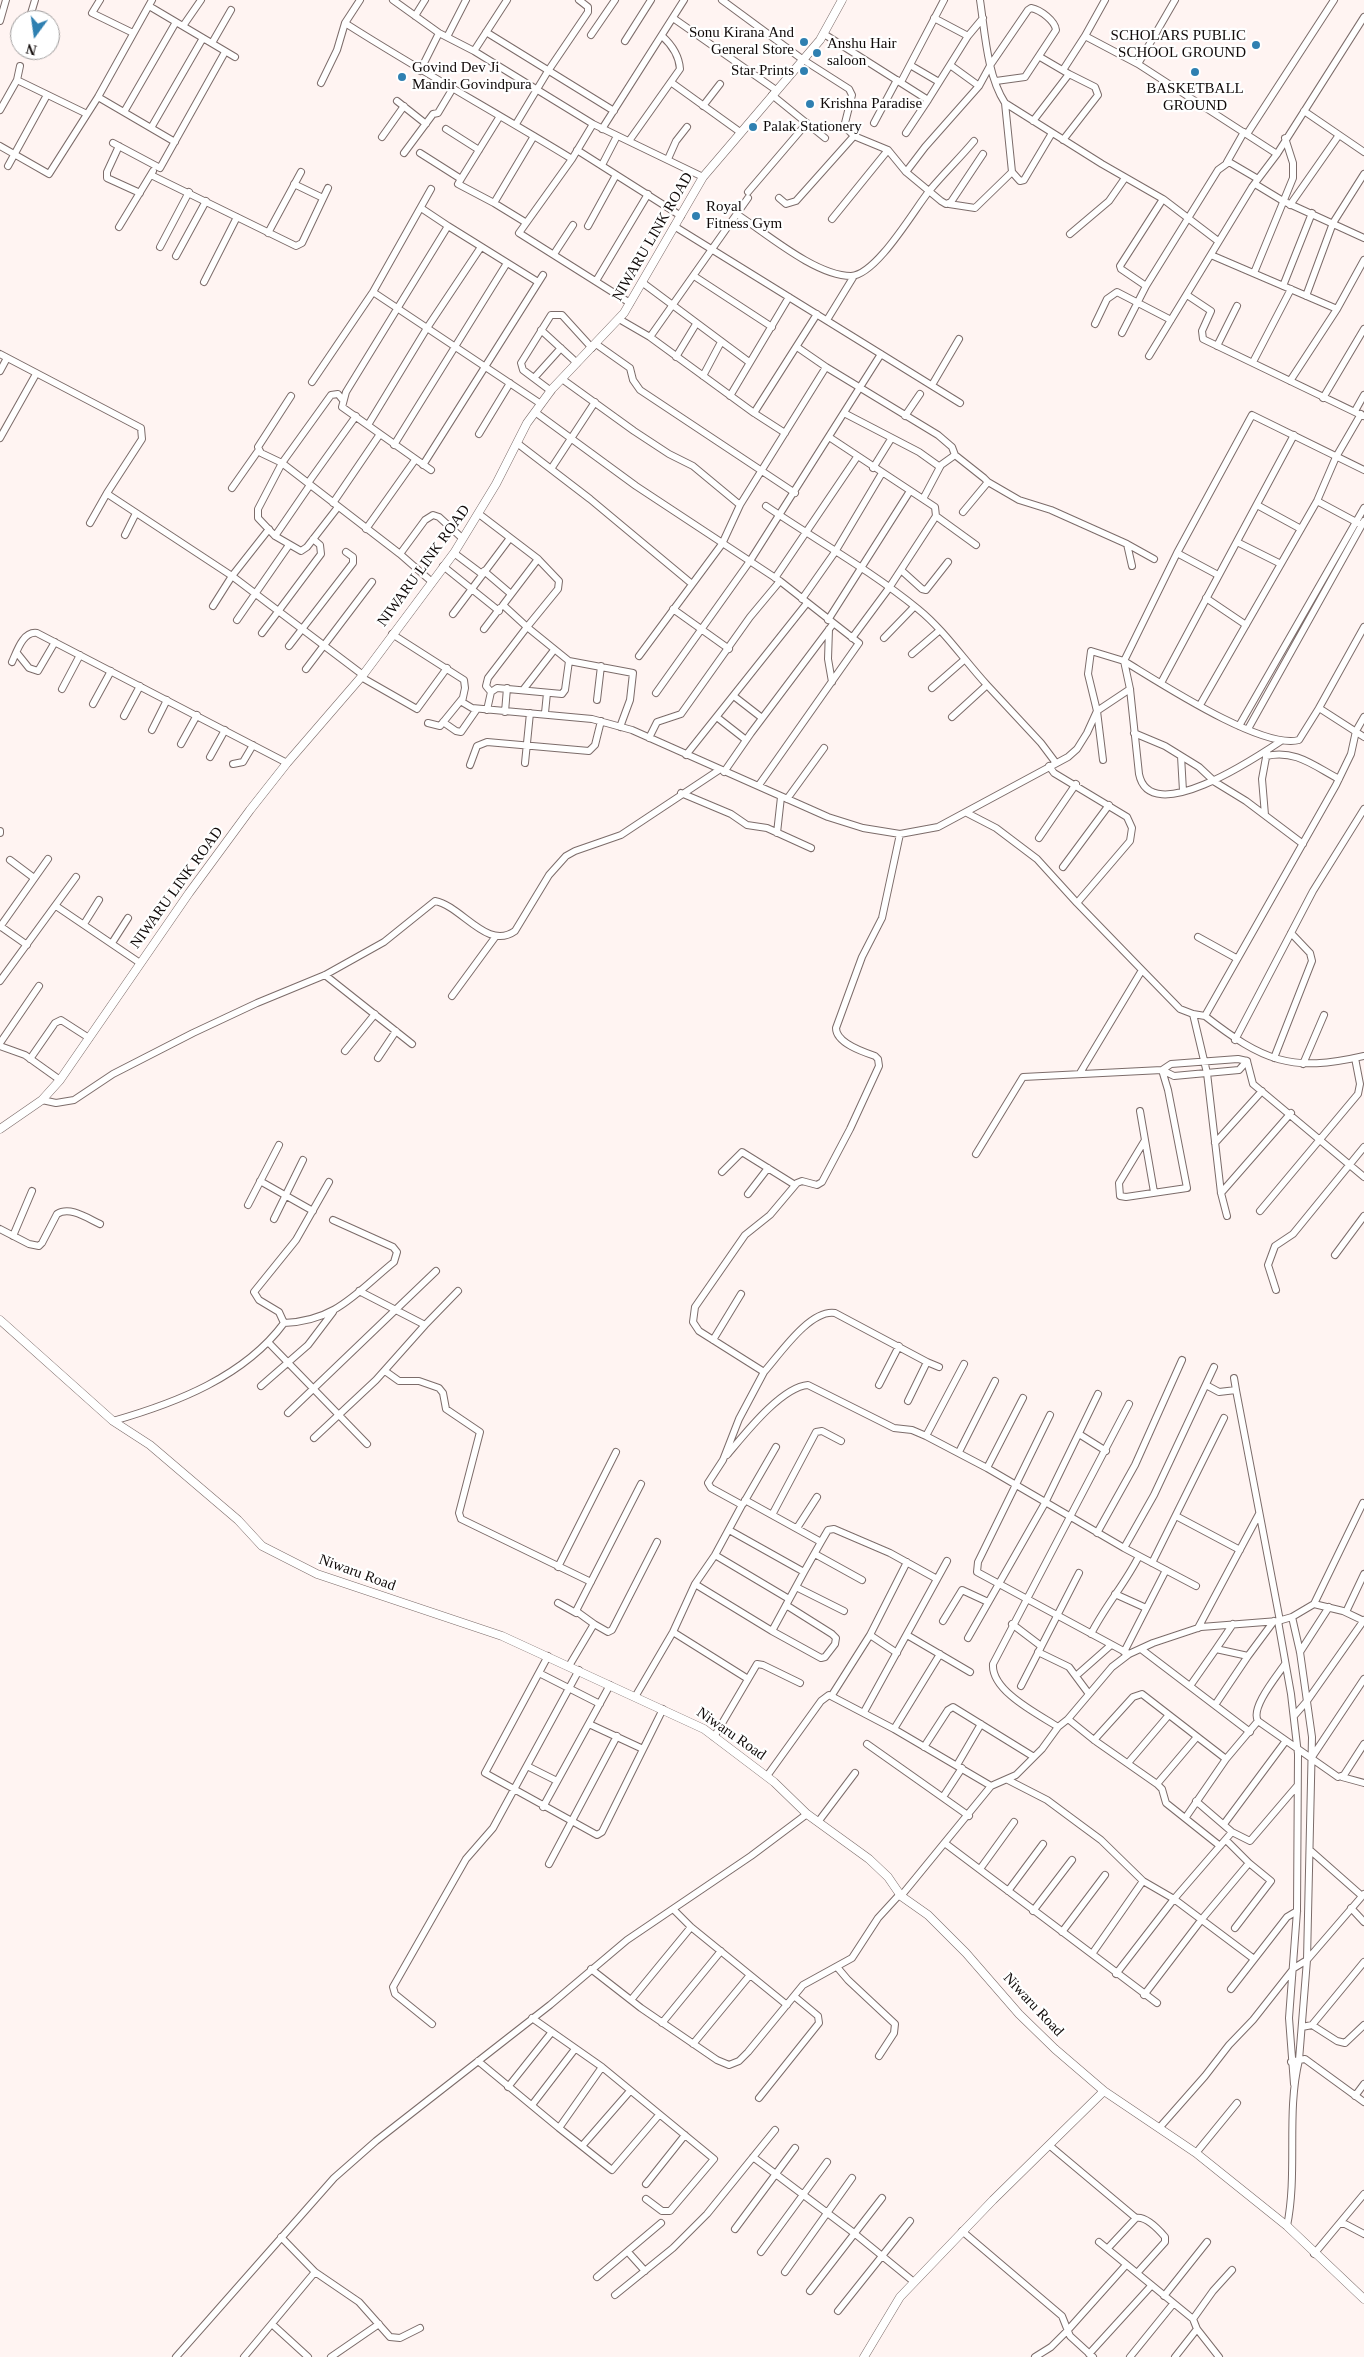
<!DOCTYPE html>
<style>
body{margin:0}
#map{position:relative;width:1364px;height:2357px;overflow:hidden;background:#fff4f2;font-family:Georgia,serif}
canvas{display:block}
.north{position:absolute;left:10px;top:10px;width:50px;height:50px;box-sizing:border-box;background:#fff;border:1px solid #9f9d9d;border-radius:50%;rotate:194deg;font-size:14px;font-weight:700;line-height:20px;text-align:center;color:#100a09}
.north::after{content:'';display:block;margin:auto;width:18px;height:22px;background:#2f80b1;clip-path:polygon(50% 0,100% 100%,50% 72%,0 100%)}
</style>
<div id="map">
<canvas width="1364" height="2357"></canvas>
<div class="north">N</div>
</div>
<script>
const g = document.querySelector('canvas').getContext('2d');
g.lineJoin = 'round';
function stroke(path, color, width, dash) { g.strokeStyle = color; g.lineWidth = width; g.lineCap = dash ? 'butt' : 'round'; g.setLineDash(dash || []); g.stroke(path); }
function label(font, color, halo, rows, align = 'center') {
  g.font = font + ' Georgia,serif'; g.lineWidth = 4.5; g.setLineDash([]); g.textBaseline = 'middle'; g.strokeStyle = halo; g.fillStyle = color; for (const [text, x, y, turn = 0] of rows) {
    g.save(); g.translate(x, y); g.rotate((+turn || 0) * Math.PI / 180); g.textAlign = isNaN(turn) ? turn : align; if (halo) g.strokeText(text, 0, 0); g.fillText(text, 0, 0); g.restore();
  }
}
const minor = new Path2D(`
 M100 0 92 13 133 33
 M393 0 439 33 474 51 593 124 703 177
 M722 0 802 59 849 89 852 95 845 123 848 130 854 136 888 150 906 172 941 201 946 204 951 202 983 154
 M980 0C985 33 987 75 1005 103L1102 164 1163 199 1218 241
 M149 6 235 57
 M415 16 425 0
 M673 18 776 90
 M934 18 968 36
 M29 20 35 0
 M0 21 6 0
 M345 23C420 71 497 113 572 159
 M183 26 201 0
 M486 32 614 111
 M824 34 928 100 968 36 983 18
 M591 35 615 0
 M1085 36 1105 0
 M447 37 466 0
 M625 41 651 0
 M212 43 231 10
 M474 51 507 0
 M1138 64 1175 0
 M910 65 939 82
 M950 65 979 86
 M1063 70 1085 36 1138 64 1277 154
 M420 71 439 33
 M17 80 87 114
 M901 82 944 0
 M321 83 337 50 345 23 360 0
 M672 83 740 132
 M772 95 825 138
 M98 97 175 142
 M397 101 426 124
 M1005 103 1012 172 1020 181 1024 180 1052 133
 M703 106 720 84
 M0 110 17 80 20 66
 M1304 111 1364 152
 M124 112 176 22
 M1033 121 1069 74 1040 57
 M874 123 897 80
 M516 124 548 71 588 12V7L579 0
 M593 124 572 159 519 233 630 303
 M151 128 203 38
 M446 129 479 150
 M602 129 684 0
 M906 133 928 100
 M1247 134 1334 0
 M382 137 404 106
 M1063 140 1098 95 1095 87 1069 74
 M629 141 680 69C679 55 672 45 662 36
 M113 143 160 168 225 52
 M0 146 49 174 98 97 152 0
 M119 146 107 172V178L140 193
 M577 150 681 216
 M404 153 433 114 438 113 453 88
 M420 153 461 179 500 116
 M668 159 676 141 687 127
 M1227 162 1244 132
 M602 165 617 136
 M8 166 47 95
 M906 172 925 147 979 86 991 64 1028 10 1031 8C1041 10 1055 21 1056 30L1025 77 996 81
 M151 175 296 246 302 243 328 188
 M461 179 458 184 494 203 525 222
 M294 184 323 198
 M1255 184 1283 201 1364 238
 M748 192 807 123
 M779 198 786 204 796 201 854 136
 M494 203 534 136
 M949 204 975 208 1012 172
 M1290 205 1339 135
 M421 208 448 226
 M738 215C767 234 816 276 851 276 877 275 915 208 930 190 944 173 960 158 974 141
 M832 219 888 150
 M588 226 616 175
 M674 226 960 403
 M119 227 153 171
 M268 233 301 172
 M1070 234 1109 201 1125 178
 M160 247 189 192
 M554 254 573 225
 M1211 255 1337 309
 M176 256 206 201
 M1254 273 1293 178V163L1285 138
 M694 276 772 327
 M596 281 648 194
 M204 282 237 217
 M643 283 749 362
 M1146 286 1121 269 1120 266 1163 199
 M1283 286 1312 213
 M373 292 541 404
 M1187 295 1211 311 1202 331 1203 339 1363 416
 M1306 296 1333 223 1364 174
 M619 319 650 337 754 413 817 314
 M827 320 854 276
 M1095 324 1107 299 1117 292 1171 320
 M541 330 577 363
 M1122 333 1146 286 1218 170 1229 162 1258 179
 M650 337 748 198
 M596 344 630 368 633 380 640 390 795 493
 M1217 346 1237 306
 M0 354 141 428 142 439 107 493 109 495 232 576 363 675
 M1149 356 1252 187 1277 154 1364 17
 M676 357 696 324
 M1253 362 1291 289
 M826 367 938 435 952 447 955 455 984 478 988 482 963 512
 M0 371 7 358
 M703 376 721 342
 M534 378 561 348
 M562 379 634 431 669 454 693 466 740 505
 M1290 381 1337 309 1364 260
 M312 382 373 292 431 189
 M932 385 959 339
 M551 391 523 370 521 363 551 315H562L592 348
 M291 396 258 447 261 453 282 463 258 509V518L275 536 301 551 307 547 338 507
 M730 396 789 297
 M1323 398 1364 329
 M342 399 338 394 331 395 282 463 400 554 432 582
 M1355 411 1364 395
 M535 412 636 486 780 581 859 643 759 785
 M754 413 785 433
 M844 413 919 452 940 467
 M905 416 920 394
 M368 425 427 328 481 247
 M479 434 510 383
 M829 437 935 507 936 516 976 545
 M0 438 36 374
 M517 443 590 499 692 584
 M394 445 507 263
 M423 465 543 275
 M873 468 891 439
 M551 469 595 402
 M431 470 342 407 346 392 448 226 538 282
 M988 482 1019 500 1051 510 1127 544 1132 566
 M308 483 356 416
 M232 488 258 451
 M923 499 941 465 955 455
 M1317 501 1358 523
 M333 503 380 434
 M1257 505 1301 529
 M766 506C816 540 870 570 918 609 944 630 964 660 987 685L952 717
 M479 514 538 559 559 581 558 589 527 627 569 661 633 673 630 700 620 727
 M90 523 107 493
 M366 529 415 460
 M125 535 136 513
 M275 536 310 485
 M1237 542 1281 564
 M1127 544 1154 559
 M454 553 482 574
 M1177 553 1218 575
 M400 554 425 520 433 515 439 517 462 538
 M443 566 499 611
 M901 570 922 589 926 590 948 562
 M484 571 511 594
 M775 578 857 457
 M1206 598 1246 625
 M802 599 835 552 882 473
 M213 606 232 576 269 529
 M673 609 729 649
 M453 614 510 538
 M237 620 289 545
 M828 620 910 491
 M1364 627 1319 708 1364 737
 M484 629 500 608
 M829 629 828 659 832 682
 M262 633 321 554 320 545 313 539
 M392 634 464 680 465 688 462 702 472 708 592 719 632 730 828 817 863 828 900 834 938 827 1068 757 1077 749 1087 733 1097 711 1130 689
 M852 638 889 588 936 516
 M884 638 914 607
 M289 646 353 563V557L346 552
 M17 653 29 668 38 671 55 642
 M912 654 940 630
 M639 656 722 544 740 505 826 367 797 347
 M12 662C17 651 23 631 37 633L287 763
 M306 669 372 582
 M361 677 417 709 447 668
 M1161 683 1294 435
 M987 685 1041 743 1056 763
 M932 688 964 660
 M62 689 80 655
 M523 690 554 650
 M491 692 486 686 488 678 527 627 503 605 538 559
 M656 693 750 561 881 354
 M735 697 762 718
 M597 700 601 666
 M93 704 111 671
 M1200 705 1317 501 1336 457 1361 414
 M1319 708 1299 740C1262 750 1159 682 1124 661L1177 553 1252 415 1364 470
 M487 710 491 692 497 688 562 694 565 690 569 661
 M505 712 507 688
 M545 713 547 693
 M124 716 140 686
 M718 718 746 740
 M443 722 456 731 461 732 477 709
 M428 723 440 726 462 699
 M1239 726 1364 508
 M1248 729 1364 521
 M152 730 167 700
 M1134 733 1165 746 1199 767 1215 782 1246 801 1303 844
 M649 738 657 722 681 714 750 617 780 581
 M181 744 197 715
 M686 755 807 603
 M1181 756 1183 791
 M1266 756C1295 749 1314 766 1339 779
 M210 757 225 730
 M1103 760 1097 711 1088 674 1091 651 1124 661 1130 689 1139 774C1150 829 1257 757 1281 741
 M525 763 530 713
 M233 764 243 762 253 745
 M470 765 477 746 487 742 589 751 595 745 601 721
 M1049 766 1054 773 1127 817 1132 828 1130 841 1077 903
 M724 772 751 733 833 624
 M681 793 731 814 747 825 767 828 811 848
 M787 799 824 748
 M967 813 996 828 1037 859 1077 903 1142 970 1080 1073
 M1265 815 1262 779 1267 752
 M0 831V833
 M777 833 781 797
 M1039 838 1076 784
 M10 860 34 878
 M1063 867 1109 805
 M56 906 140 963
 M84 924 99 900
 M0 926 27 945
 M0 927 48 859
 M1198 937 1236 958
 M112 943 128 918
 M1142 970 1180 1009 1193 1014 1207 1073 1221 1193 1227 1216
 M325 975 412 1044
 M0 981 76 877
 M452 996 496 936
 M1193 1014 1205 1016 1336 785 1351 754 1356 731 1364 717
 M1205 1016C1263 1061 1291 1073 1364 1056
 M1235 1040 1313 891 1364 809
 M0 1043 39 986
 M0 1046 25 1055 60 1080
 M345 1051 375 1014
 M378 1058 396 1031
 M1274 1058 1312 961 1310 953 1291 933
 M30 1059 55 1023 61 1020 89 1038
 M1247 1061 1253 1084 1364 1177
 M1303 1064 1324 1015
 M1162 1070 1171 1064 1238 1059 1247 1061
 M42 1100 56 1103 74 1100 113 1074 193 1033 257 1003 325 975 384 942 435 901C462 906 487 951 515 931L549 875 566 856 575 851 621 835 719 770
 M1140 1111 1145 1140 1119 1183 1120 1196 1126 1197 1187 1188 1168 1090 1162 1070
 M1145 1140 1154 1192
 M1215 1143 1262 1091
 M976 1154 1023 1077 1162 1070 1174 1076 1239 1070 1247 1061
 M722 1172 742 1152 795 1185
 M260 1181 313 1211
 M1221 1193 1291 1113
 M748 1194 768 1168
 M248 1205 279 1145
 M1260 1211 1358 1094 1360 1084 1355 1058
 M274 1219 303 1160
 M0 1229 29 1244 39 1246 42 1243 57 1214C70 1206 87 1218 100 1224
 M13 1236 32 1191
 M1335 1255 1364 1216
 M1276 1290 1268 1265 1275 1246 1293 1234 1364 1147
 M284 1323 279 1312 259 1300 254 1292 296 1240 329 1182
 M425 1325 458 1291
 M713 1340 741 1294
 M268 1342 367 1444
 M927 1362 939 1367
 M385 1371 399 1381H419L439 1388 443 1393 446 1409 480 1432 459 1513 461 1519 591 1582
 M764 1372C780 1354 810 1309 835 1313L927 1362 908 1401
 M1234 1378 1236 1390
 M879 1385 899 1346
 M1206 1385 1219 1392 1236 1390 1280 1621
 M261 1386 308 1345 333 1312
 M288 1413 436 1271
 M1050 1415 978 1562 977 1572 1129 1654
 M113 1421C176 1403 244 1377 284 1323 336 1321 356 1293 394 1262L397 1252 393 1247 333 1220
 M1079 1434 1106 1451
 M926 1436 964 1364
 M314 1438 376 1380 425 1325 359 1291
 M959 1452 995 1381
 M727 1455C744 1435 781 1387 808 1385L894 1428 912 1430 926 1436 987 1468 1124 1548 1196 1586
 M987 1468 1023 1398
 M743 1504 776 1447
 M772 1515 816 1432 822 1431 841 1441
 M1176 1516 1240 1550
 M797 1528 817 1497
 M729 1530 804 1572 821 1542 745 1500
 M1097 1533 1135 1465 1182 1360
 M821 1542 828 1530 834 1529 890 1553 937 1579
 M1124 1548 1154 1495 1214 1367
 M815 1554 862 1580
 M715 1555 789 1599
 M1152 1563 1224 1418
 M558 1567 616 1452
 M695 1584 772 1631 804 1572
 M796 1587 844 1611
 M1115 1594 1146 1608
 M558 1603 576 1613
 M1314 1604 1363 1503
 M1346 1612 1364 1574
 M943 1621 962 1590 988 1602
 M1278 1621 1291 1694 1298 1754 1297 1911 1289 2018 1294 2084
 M594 1624 608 1632 612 1630 657 1542
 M1012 1624 1041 1646
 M1198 1628 1259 1514
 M772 1631 821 1658 825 1657 835 1644 836 1638 832 1634 786 1605
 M673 1632 748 1679
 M1091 1634C1105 1606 1125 1584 1139 1556
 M907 1635 970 1672
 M968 1638 1045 1503 1098 1394
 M1141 1649 1250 1732
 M1216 1649 1233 1624
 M1038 1652 1069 1667 1089 1694
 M1124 1652 1166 1570
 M1300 1652 1329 1607
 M897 1653 870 1635 907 1562
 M940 1654 894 1729 991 1786
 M548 1656 485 1773 597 1835 602 1832 663 1709
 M1285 1664C1277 1676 1250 1708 1258 1721L1338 1777 1344 1775 1364 1744
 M569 1666 594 1624 576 1611 641 1484
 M539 1673 600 1704
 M1077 1675 1111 1645
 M1021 1686 1079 1573
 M1190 1686 1216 1649 1248 1656 1274 1621
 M832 1695 870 1635
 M635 1697 673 1632 695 1584 715 1555 742 1505 711 1488 708 1483 723 1460 739 1419 764 1372 699 1331 693 1322 695 1307 745 1235 770 1215 797 1183 802 1181 817 1185 822 1182 850 1129 879 1066 878 1059 875 1056C863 1052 836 1043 836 1028L862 957 882 918 900 834
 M1215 1705 1248 1656
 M864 1712 947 1561
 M1294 1716 1307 1701 1364 1620
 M1068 1719 1094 1740 1157 1784 1162 1789 1166 1803 1220 1846
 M589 1724 643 1749
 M1058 1727C1038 1714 991 1691 993 1664L1129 1404
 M714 1737 757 1664 763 1665 800 1683
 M1094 1740 1133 1697 1142 1694 1226 1759
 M867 1744 969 1816
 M924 1747 948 1710 953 1707 1034 1757
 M1312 1757 1364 1679
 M1128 1763 1168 1716
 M957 1765 981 1724
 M527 1766 557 1781
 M767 1776 821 1701 829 1695 894 1729
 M1342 1777 1364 1783
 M1008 1780 1047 1800 1078 1823 1101 1840 1143 1881 1174 1899 1254 1959
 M1157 1784 1196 1738
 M943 1797 962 1768
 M1196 1801 1232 1832 1250 1841 1297 1786
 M543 1807 610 1685
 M1186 1817 1226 1759 1258 1721
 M818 1822 855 1773
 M1224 1824 1285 1742
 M1226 1840 1249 1863 1271 1881 1235 1928
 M946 1844 1157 2003
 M1311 1851 1362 1896
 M549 1864 617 1736
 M980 1869 1014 1822
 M1008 1891 1043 1844
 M901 1896 991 1786 1016 1775 1042 1749 1058 1727 1068 1719 1112 1667 1129 1654 1153 1643 1201 1627 1278 1621 1292 1617 1314 1604 1343 1611 1364 1621
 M1351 1908 1364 1922
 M673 1909 691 1927 787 2005
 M1033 1911 1072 1860
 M1062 1932 1105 1875
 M1092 1954 1143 1881
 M837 1967 848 1980 895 2024 894 2033 879 2056
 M591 1969 641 2008 717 2060 729 2065 739 2061 748 2052 803 1985 852 1958 878 1918 900 1894
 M1116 1974 1174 1899 1232 1832
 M1231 1989 1287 1917 1297 1911
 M1144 1995 1202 1919 1249 1863
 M631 2000 691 1927
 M532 2018 602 2067 714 2159 670 2211H662L646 2199
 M662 2023 721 1951
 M432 2024 395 1994 393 1987 466 1859 493 1828 579 1670
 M1312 2025 1364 1962
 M1302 2027 1312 2025 1337 2041 1345 2043 1364 2025
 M693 2044 750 1975
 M478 2061 559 2128 602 2067
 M1291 2062 1299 2060 1307 1960 1312 1737 1300 1652 1292 1617
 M508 2087 551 2033
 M1355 2096 1364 2084
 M759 2098 819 2023 818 2016 794 1996
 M532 2105 575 2049
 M1160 2127 1205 2076 1229 2045 1253 2020 1294 1968 1307 1960 1364 1894
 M559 2128 612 2170 659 2115
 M1049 2145 1136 2218
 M582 2146 630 2091
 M1196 2153 1237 2103
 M753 2157 854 2233 914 2282
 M646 2184 685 2135
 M1339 2224 1364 2194
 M1287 2226C1298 2172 1286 2114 1299 2060L1305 2059 1364 2102
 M735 2229 795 2148
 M962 2231 1062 2316 1070 2336 1093 2357
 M281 2237 315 2272 359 2302 390 2337 400 2338 420 2328
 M1099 2242 1193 2319 1197 2329 1219 2357
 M1108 2248 1136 2218C1146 2216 1159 2230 1165 2237V2242L1138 2272
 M628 2252 645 2271
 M761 2252 827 2162
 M1314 2254 1339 2224H1345L1364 2234
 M785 2272 852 2178
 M597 2277 661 2223
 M810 2291 882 2198
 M615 2295 673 2248 707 2214 775 2130
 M1164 2296 1207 2242
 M838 2311 910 2221
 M1193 2319 1213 2291 1232 2270
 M273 2325 308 2357
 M1089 2354 1151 2286
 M176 2357 334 2178 376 2141 550 2005 627 1940 751 1856 807 1814
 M244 2357 315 2272
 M331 2357 379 2324
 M1035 2357 1051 2347 1067 2331 1126 2265
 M1130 2357 1173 2304
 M1175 2357 1197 2329`);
const tertiary = new Path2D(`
 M0 1129 42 1100 60 1080 189 893 250 810 287 763 363 675 454 553 496 484 527 423 552 389 624 313 703 177 820 40 842 0
 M0 1320 113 1421 150 1445 238 1520 262 1546 317 1574 502 1636 704 1729 774 1782 807 1814 869 1859 888 1877 901 1896 928 1915 966 1953 1019 2014 1055 2049 1104 2091 1196 2153 1287 2226 1364 2299
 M864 2357 900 2297 993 2200 1104 2091`);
stroke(minor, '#7c6c6a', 8);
stroke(tertiary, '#7c6c6a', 9);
stroke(minor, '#fff', 6);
stroke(tertiary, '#fff', 8);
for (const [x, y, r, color] of [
 [804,42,5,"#2f80b1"],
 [1256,45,5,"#2f80b1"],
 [817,53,5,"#2f80b1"],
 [804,71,5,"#2f80b1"],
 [1195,72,5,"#2f80b1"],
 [402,77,5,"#2f80b1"],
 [810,104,5,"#2f80b1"],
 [753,127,5,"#2f80b1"],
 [696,216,5,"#2f80b1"]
]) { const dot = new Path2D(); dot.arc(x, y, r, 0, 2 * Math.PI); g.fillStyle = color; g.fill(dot); stroke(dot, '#fff', 2); }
label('15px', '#100a09', '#fff', [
 ["Sonu Kirana And",794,33,"right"],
 ["General Store",794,50,"right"],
 ["SCHOLARS PUBLIC",1246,36,"right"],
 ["SCHOOL GROUND",1246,53,"right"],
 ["Anshu Hair",827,44],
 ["saloon",827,61],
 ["Govind Dev Ji",412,68],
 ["Mandir Govindpura",412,85],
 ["Star Prints",794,71,"right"],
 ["BASKETBALL",1195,89,"center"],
 ["GROUND",1195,106,"center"],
 ["Krishna Paradise",820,104],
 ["Palak Stationery",763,127],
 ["Royal",706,207],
 ["Fitness Gym",706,224]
], 'left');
label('15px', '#100a09', '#fff', [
 ["NIWARU LINK ROAD",653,237,-60],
 ["NIWARU LINK ROAD",424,566,-54],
 ["NIWARU LINK ROAD",177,888,-54],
 ["Niwaru Road",357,1573,20],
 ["Niwaru Road",731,1734,35],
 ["Niwaru Road",1033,2005,47]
]);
</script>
